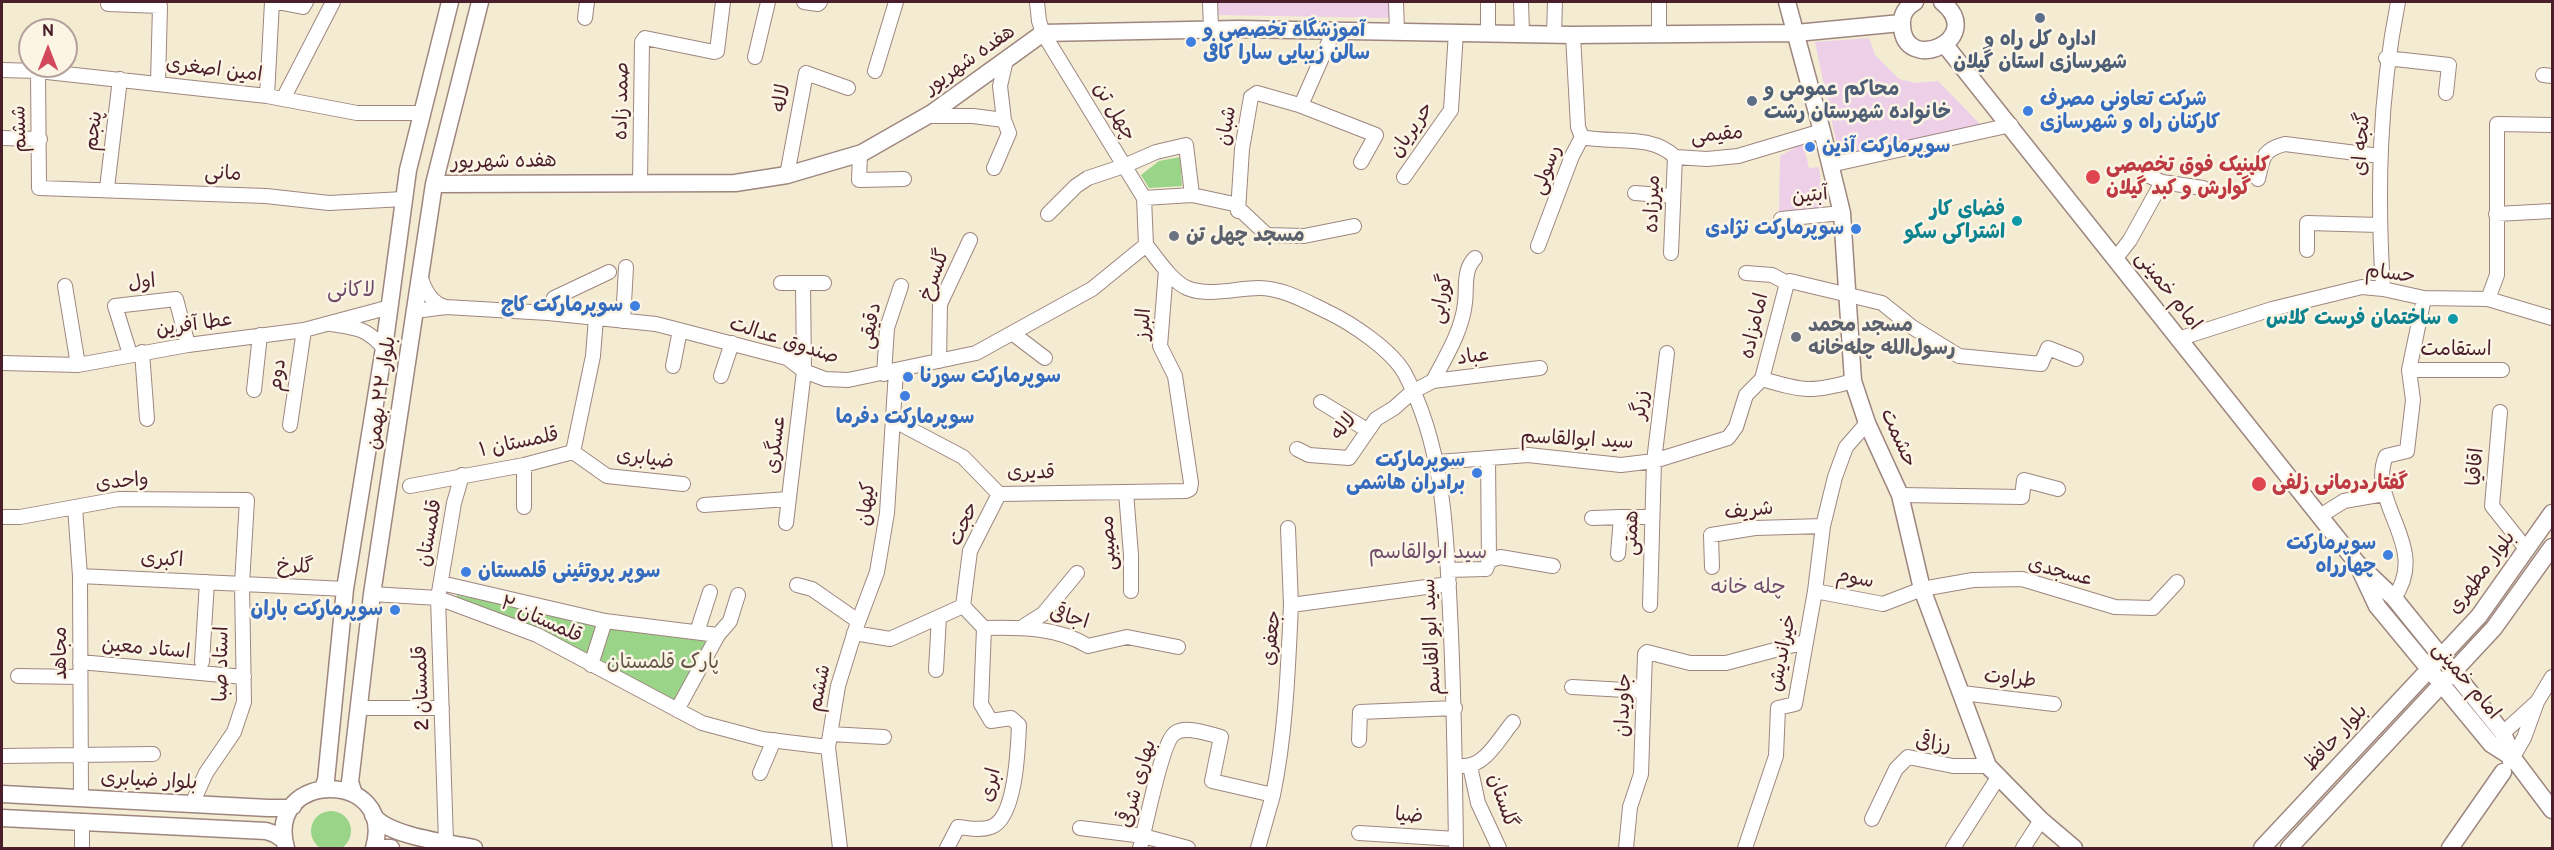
<!DOCTYPE html>
<meta charset="utf-8">
<style>
body{margin:0}
#map{position:relative;width:2554px;height:850px;overflow:hidden;background:#f3ecd3;font-family:"Balsamiq Sans",sans-serif}
canvas{display:block}
.frame{position:absolute;inset:0;border:3px solid #4a1f2b;pointer-events:none}
.north{position:absolute;left:18px;top:18px;width:60px;height:60px;box-sizing:border-box;background:#fcf5e5;border:2px solid #b59f9b;border-radius:50%;rotate:0deg;font-size:16px;font-weight:700;line-height:24px;text-align:center;color:#4a1f2b}
.north::after{content:'';display:block;margin:auto;width:21px;height:27px;background:#d1495b;clip-path:polygon(50% 0,100% 100%,50% 72%,0 100%)}
</style>
<div id="map">
<canvas width="2554" height="850"></canvas>
<div class="frame"></div>
<div class="north">N</div>
</div>
<script>
const g = document.querySelector('canvas').getContext('2d');
g.lineJoin = 'round';
function paint(path, color) { g.fillStyle = color; g.fill(path, 'evenodd'); }
function stroke(path, color, width, dash) { g.strokeStyle = color; g.lineWidth = width; g.lineCap = dash ? 'butt' : 'round'; g.setLineDash(dash || []); g.stroke(path); }
function label(font, color, halo, rows, align = 'center') {
  g.font = font + ' "Balsamiq Sans","Playpen Sans Arabic",sans-serif'; g.lineWidth = 5; g.setLineDash([]); g.textBaseline = 'middle'; g.strokeStyle = halo; g.fillStyle = color; for (const [text, x, y, turn = 0] of rows) {
    g.save(); g.translate(x, y); g.rotate((+turn || 0) * Math.PI / 180); g.textAlign = isNaN(turn) ? turn : align; if (halo) g.strokeText(text, 0, 0); g.fillText(text, 0, 0); g.restore();
  }
}
paint(new Path2D(`
 M1215 2H1391L1392 18 1215 15Z
 M1869 38 1875 55 1899 79 1916 83 1938 81 1984 128 1840 160 1815 42Z
 M1803 143 1809 168 1819 167 1824 206 1820 211 1779 213 1780 156Z`), '#edd0e8');
paint(new Path2D(`
 M1180 157 1182 186 1149 188 1141 175 1159 161Z
 M457 595 594 622 715 638 675 704 456 599Z
 M311 831a20 20 0 1 1 40 0a20 20 0 1 1-40 0Z`), '#99d489');
const minor = new Path2D(`
 M277 2 303 7 306 2
 M804 2 818 4 820 2
 M1037 2 1039 21 1043 33 1144 198 1146 245
 M1210 2 1211 29
 M1396 2 1397 31
 M1488 2V33
 M1521 2 1522 33
 M1659 2V34
 M108 4 160 6 158 83
 M585 18 587 2
 M1554 34 1555 2
 M755 57 768 2
 M2386 58 2449 65 2446 93
 M2 70 38 71 267 96 357 113H421
 M38 71 39 188 266 196 329 203 404 199
 M875 71 896 2
 M2543 75 2552 76
 M267 96 272 2
 M283 99 333 2
 M1299 105 1376 135 1361 162
 M926 116H973L1004 120 1000 86 1006 60
 M1582 137C1611 144 1651 133 1675 157L1707 159 1738 156 1822 131
 M2 138 40 139
 M860 154 859 180 904 179
 M1830 165 2011 125
 M994 168 1009 133 1004 120
 M787 175 806 73 848 88
 M2147 175 2162 182 2203 188
 M1404 177 1451 110 1456 32
 M2258 179C2263 158 2262 150 2285 144L2380 156
 M640 182 642 42 645 38 714 52 717 51 723 2
 M107 188 120 79
 M1635 193 1673 196
 M1144 198 1192 195 1234 204 1267 235 1304 236 1354 226
 M1238 211 1242 149 1251 97 1257 93 1299 105 1302 103 1334 30
 M1048 214 1076 186 1088 178 1124 166 1156 152 1186 145 1192 195
 M2496 214 2552 211
 M1781 219 1842 213
 M1146 245C1158 259 1170 280 1187 288 1209 297 1237 288 1259 288 1283 288 1307 302 1328 312 1351 323 1392 350 1405 374 1444 447 1446 531 1450 612 1454 691 1455 770 1456 848
 M1538 246 1572 156 1582 137 1578 127 1573 35
 M2307 250V223L2379 225
 M1671 253 1675 157
 M2116 258 2130 240 2162 182
 M1746 273 1772 275 1787 283
 M421 278C425 291 433 304 446 307
 M781 283H824
 M1787 283 1790 281 1882 303 1912 327 1959 356 2041 364 2048 348 2076 359
 M65 286 78 365
 M2383 289C2377 192 2379 98 2398 2
 M2488 299 2497 275V124L2552 125
 M415 311 446 307 548 313 656 324 787 358 804 371 825 379 848 380 976 353 1092 289 1146 245
 M548 313 554 298 609 272
 M623 321 626 267
 M331 324C358 328 366 328 384 348
 M1012 333 1045 358
 M2178 339 2272 309 2362 287 2383 289 2424 298 2488 299 2552 318
 M142 352 147 419
 M130 354 115 306 176 299 188 345
 M939 361 940 304 970 240
 M2 363 78 365 188 345 304 330 390 307
 M673 366 680 330
 M2409 370H2502
 M884 374 887 328 901 286
 M721 376 732 343
 M1762 379 1787 283
 M1762 379C1803 391 1811 393 1853 381
 M1433 381C1446 356 1462 331 1465 303 1467 287 1463 270 1475 258
 M254 390 260 335
 M1321 402 1367 430
 M2500 412 2492 506 2527 550
 M893 420 963 457 999 494 1186 491 1190 489 1191 483 1175 376 1160 346 1166 270
 M290 425 304 330
 M1297 449 1309 455 1349 458 1376 419 1394 408 1412 392 1433 381 1540 368
 M573 452 593 356 596 318
 M573 452 607 476 683 484
 M1488 458 1489 561
 M1438 462 1528 455 1621 465 1654 461 1728 438 1736 427 1746 395 1762 379
 M410 486 524 465 573 452
 M1126 492 1131 555V591
 M1900 495 2022 497 2024 480 2058 489
 M704 505 788 499
 M75 507 80 576 81 798
 M524 507V465
 M2320 516 2344 501 2384 494
 M2 517H20L119 499 247 500 242 584 244 702 234 732 206 773 192 804
 M1592 518 1621 517
 M786 523 804 371 803 283
 M1288 528 1291 605
 M1618 554 1621 517H1652
 M1712 567 1711 535 1755 528 1823 526
 M1448 570 1486 569 1489 561 1500 557 1553 566
 M80 576 345 589
 M441 583 605 621 718 635
 M797 585 812 589 858 621
 M1815 591 1883 604 1922 589 1973 580 2022 579 2115 607 2153 608 2177 582
 M372 594 438 598 537 635 702 723 762 739 828 747
 M2394 598C2431 546 2366 503 2386 456L2407 451 2413 400 2409 370 2424 298
 M1650 605 1654 461 1667 353
 M963 606 970 551 999 494
 M1024 626 1043 614 1077 573
 M697 632 710 592
 M854 633 890 639 963 606 984 628C1020 627 1057 627 1088 646L1127 637 1178 647
 M80 662 244 677
 M202 662 207 582
 M591 665 605 621
 M936 670 939 617
 M18 676 80 677
 M1572 687 1643 691
 M1962 693 2054 704
 M359 708H442
 M677 710 718 635 730 621 738 595
 M2503 733 2537 702 2552 677
 M830 734 884 737
 M1359 740 1360 712 1455 708
 M2 756 153 754
 M2510 762 2524 738 2537 702
 M1463 766C1485 767 1500 737 1513 722
 M1470 766 1478 803 1499 848
 M760 773 774 740
 M1872 819 1896 769 1908 757 1953 766H1988
 M82 822V848
 M1080 828 1143 836 1188 848
 M1359 833 1456 839
 M446 842 438 598 454 503 462 475
 M840 848 828 747 838 686 856 628 877 572 887 513 896 371
 M947 848 958 827C969 828 980 831 991 827 1016 818 1018 748 1019 725L1011 718 991 721 981 704 984 628
 M1140 848C1145 829 1162 741 1175 733 1186 725 1209 734 1221 737L1212 781 1273 795C1286 732 1288 668 1291 605L1449 584
 M1258 848 1273 795
 M1626 848 1630 807 1641 774 1645 654 1647 652 1690 663H1726L1805 642
 M1745 848 1776 756 1778 708 1795 704 1815 591 1823 526 1835 477 1846 447 1867 423
 M1953 848 1999 776
 M2023 848 2041 820`);
const major = new Path2D(`
 M1787 2 1822 131 1842 213 1853 381 1867 423 1900 495 1922 589 1988 766 2041 820 2074 848
 M1915 2C1906 7 1901 15 1902 25 1903 76 1988 39 1942 2
 M1945 45 2357 563 2394 598 2503 733 2513 758 2552 810
 M434 184 735 183 787 175 862 153 932 113 1043 33 1238 29 1573 35 1796 33 1901 23
 M2361 572 2377 606 2491 744 2513 758
 M323 788 326 780 345 589 384 348 408 170 450 2
 M2 794 268 808H288L293 806
 M354 794 350 782 372 594 434 184 480 2
 M373 815C387 836 449 843 474 848
 M2 818 266 831 275 834 284 840
 M286 848C264 769 397 770 374 848
 M382 848H391
 M2262 848 2479 616 2552 513
 M2289 848 2494 628 2552 547
 M2450 848 2503 772`);
stroke(minor, '#9e867f', 16);
stroke(major, '#9e867f', 19);
stroke(minor, '#fff', 14);
stroke(major, '#fff', 16);
for (const [x, y, r, color] of [
 [2040,18,6,"#5c6f8a"],
 [1191,42,6,"#3f7fe0"],
 [1752,101,6,"#5c6f8a"],
 [2028,111,6,"#3f7fe0"],
 [1810,147,6,"#3f7fe0"],
 [2093,177,8,"#e0444e"],
 [2017,221,6,"#0f9aa8"],
 [1856,229,6,"#3f7fe0"],
 [1174,236,6,"#6b7280"],
 [635,306,6,"#3f7fe0"],
 [2453,319,6,"#0f9aa8"],
 [1796,337,6,"#6b7280"],
 [908,377,6,"#3f7fe0"],
 [905,396,6,"#3f7fe0"],
 [1477,473,6,"#3f7fe0"],
 [2259,484,8,"#e0444e"],
 [2388,555,6,"#3f7fe0"],
 [466,572,6,"#3f7fe0"],
 [395,610,6,"#3f7fe0"]
]) { const dot = new Path2D(); dot.arc(x, y, r, 0, 2 * Math.PI); g.fillStyle = color; g.fill(dot); stroke(dot, '#fcf5e5', 2); }
label('bold 20px', '#366cbe', '#fcf5e5', [
 ["آموزشگاه تخصصی و",1203,31],
 ["سالن زیبایی سارا کافی",1203,54],
 ["شرکت تعاونی مصرف",2040,100],
 ["کارکنان راه و شهرسازی",2040,123],
 ["سوپرمارکت آذین",1822,147],
 ["سوپرمارکت نژادی",1844,229,"right"],
 ["سوپرمارکت کاج",623,306,"right"],
 ["سوپرمارکت سورنا",920,377],
 ["سوپرمارکت دفرما",905,418,"center"],
 ["سوپرمارکت",1465,461,"right"],
 ["برادران هاشمی",1465,484,"right"],
 ["سوپرمارکت",2376,544,"right"],
 ["چهارراه",2376,567,"right"],
 ["سوپر پروتئینی قلمستان",478,572],
 ["سوپرمارکت باران",383,610,"right"]
], 'left');
label('bold 20px', '#4e5e75', '#fcf5e5', [
 ["اداره کل راه و",2040,40],
 ["شهرسازی استان گیلان",2040,63],
 ["محاکم عمومی و",1764,90,"left"],
 ["خانواده شهرستان رشت",1764,113,"left"]
]);
label('20px', '#4a1f2b', '#fcf5e5', [
 ["هفده شهریور",970,60,-35],
 ["امین اصغری",214,70,7],
 ["لاله",782,98,-80],
 ["صمد زاده",622,101,-89],
 ["چهل تن",1114,112,59],
 ["شبان",1227,126,-81],
 ["ششم",20,129,-91],
 ["حریریان",1412,130,-56],
 ["پنجم",94,131,-83],
 ["مقیمی",1717,135,-5],
 ["گنجه ای",2362,144,-87],
 ["هفده شهریور",504,162,-1],
 ["رسولی",1547,170,-69],
 ["مانی",223,174,3],
 ["آبتین",1810,196,-6],
 ["میرزاده",1653,204,-88],
 ["حسام",2390,274,7],
 ["گلسرخ",935,275,-69],
 ["اول",142,283,-6],
 ["امام خمینی",2168,291,52],
 ["گورابی",1442,299,-79],
 ["البرز",1144,324,-86],
 ["عطا آفرین",194,325,-8],
 ["دقیقی",871,326,-79],
 ["امامزاده",1755,326,-77],
 ["صندوق عدالت",784,341,18],
 ["استقامت",2456,350],
 ["عباد",1473,357,-7],
 ["دوم",278,375,-82],
 ["بلوار ۲۲ بهمن",382,393,-82],
 ["زرگر",1641,405,-83],
 ["لاله",1344,427,-51],
 ["حشمت",1898,438,66],
 ["سید ابوالقاسم",1577,440,3],
 ["قلمستان ۱",519,443,-12],
 ["عسگری",776,445,-83],
 ["ضیابری",645,459,7],
 ["اقاقیا",2476,467,-85],
 ["قدیری",1031,473,1],
 ["واحدی",122,482,-5],
 ["کیهان",867,504,-84],
 ["شریف",1749,511,-6],
 ["حجت",964,524,-66],
 ["قلمستان",430,533,-80],
 ["همتی",1632,533,-89],
 ["مصیبی",1109,543,-93],
 ["اکبری",162,560,3],
 ["گلرخ",295,567,3],
 ["عسجدی",2060,572,15],
 ["بلوار مطهری",2482,573,-53],
 ["سوم",1855,579,11],
 ["اجاقی",1069,618,16],
 ["قلمستان ۲",541,620,24],
 ["سید ابو القاسم",1432,637,-93],
 ["جعفری",1272,638,-84],
 ["استاد معین",146,649,5],
 ["مجاهد",61,653,-90],
 ["خیراندیش",1783,653,-79],
 ["استاد صبا",222,664,-89],
 ["طراوت",2010,679,6],
 ["امام خمینی",2466,681,50],
 ["قلمستان 2",422,688,-92],
 ["ششم",820,688,-78],
 ["جاویدان",1624,705,-88],
 ["بلوار حافظ",2336,738,-47],
 ["رزاقی",1933,744,6],
 ["بلوار ضیابری",149,781,3],
 ["بهاری شرقی",1138,784,-74],
 ["ابری",991,785,-76],
 ["گلستان",1502,801,71],
 ["ضیا",1409,816,4]
]);
label('bold 20px', '#be3a42', '#fcf5e5', [
 ["کلینیک فوق تخصصی",2106,166],
 ["گوارش و کبد گیلان",2106,189],
 ["گفتاردرمانی زلفی",2272,484]
], 'left');
label('bold 20px', '#0d838f', '#fcf5e5', [
 ["فضای کار",2005,210],
 ["اشتراکی سکو",2005,233],
 ["ساختمان فرست کلاس",2441,319]
], 'right');
label('bold 20px', '#5b616d', '#fcf5e5', [
 ["مسجد چهل تن",1186,236],
 ["مسجد محمد",1808,326],
 ["رسول‌‌الله چله‌خانه",1808,349]
], 'left');
label('20px', '#625547', '#fcf5e5', [
 ["پارک قلمستان",663,663]
]);
label('21px', '#6f4d6b', '#fcf5e5', [
 ["لاکانی",351,291],
 ["سید ابوالقاسم",1428,553],
 ["چله خانه",1748,588]
]);
</script>
